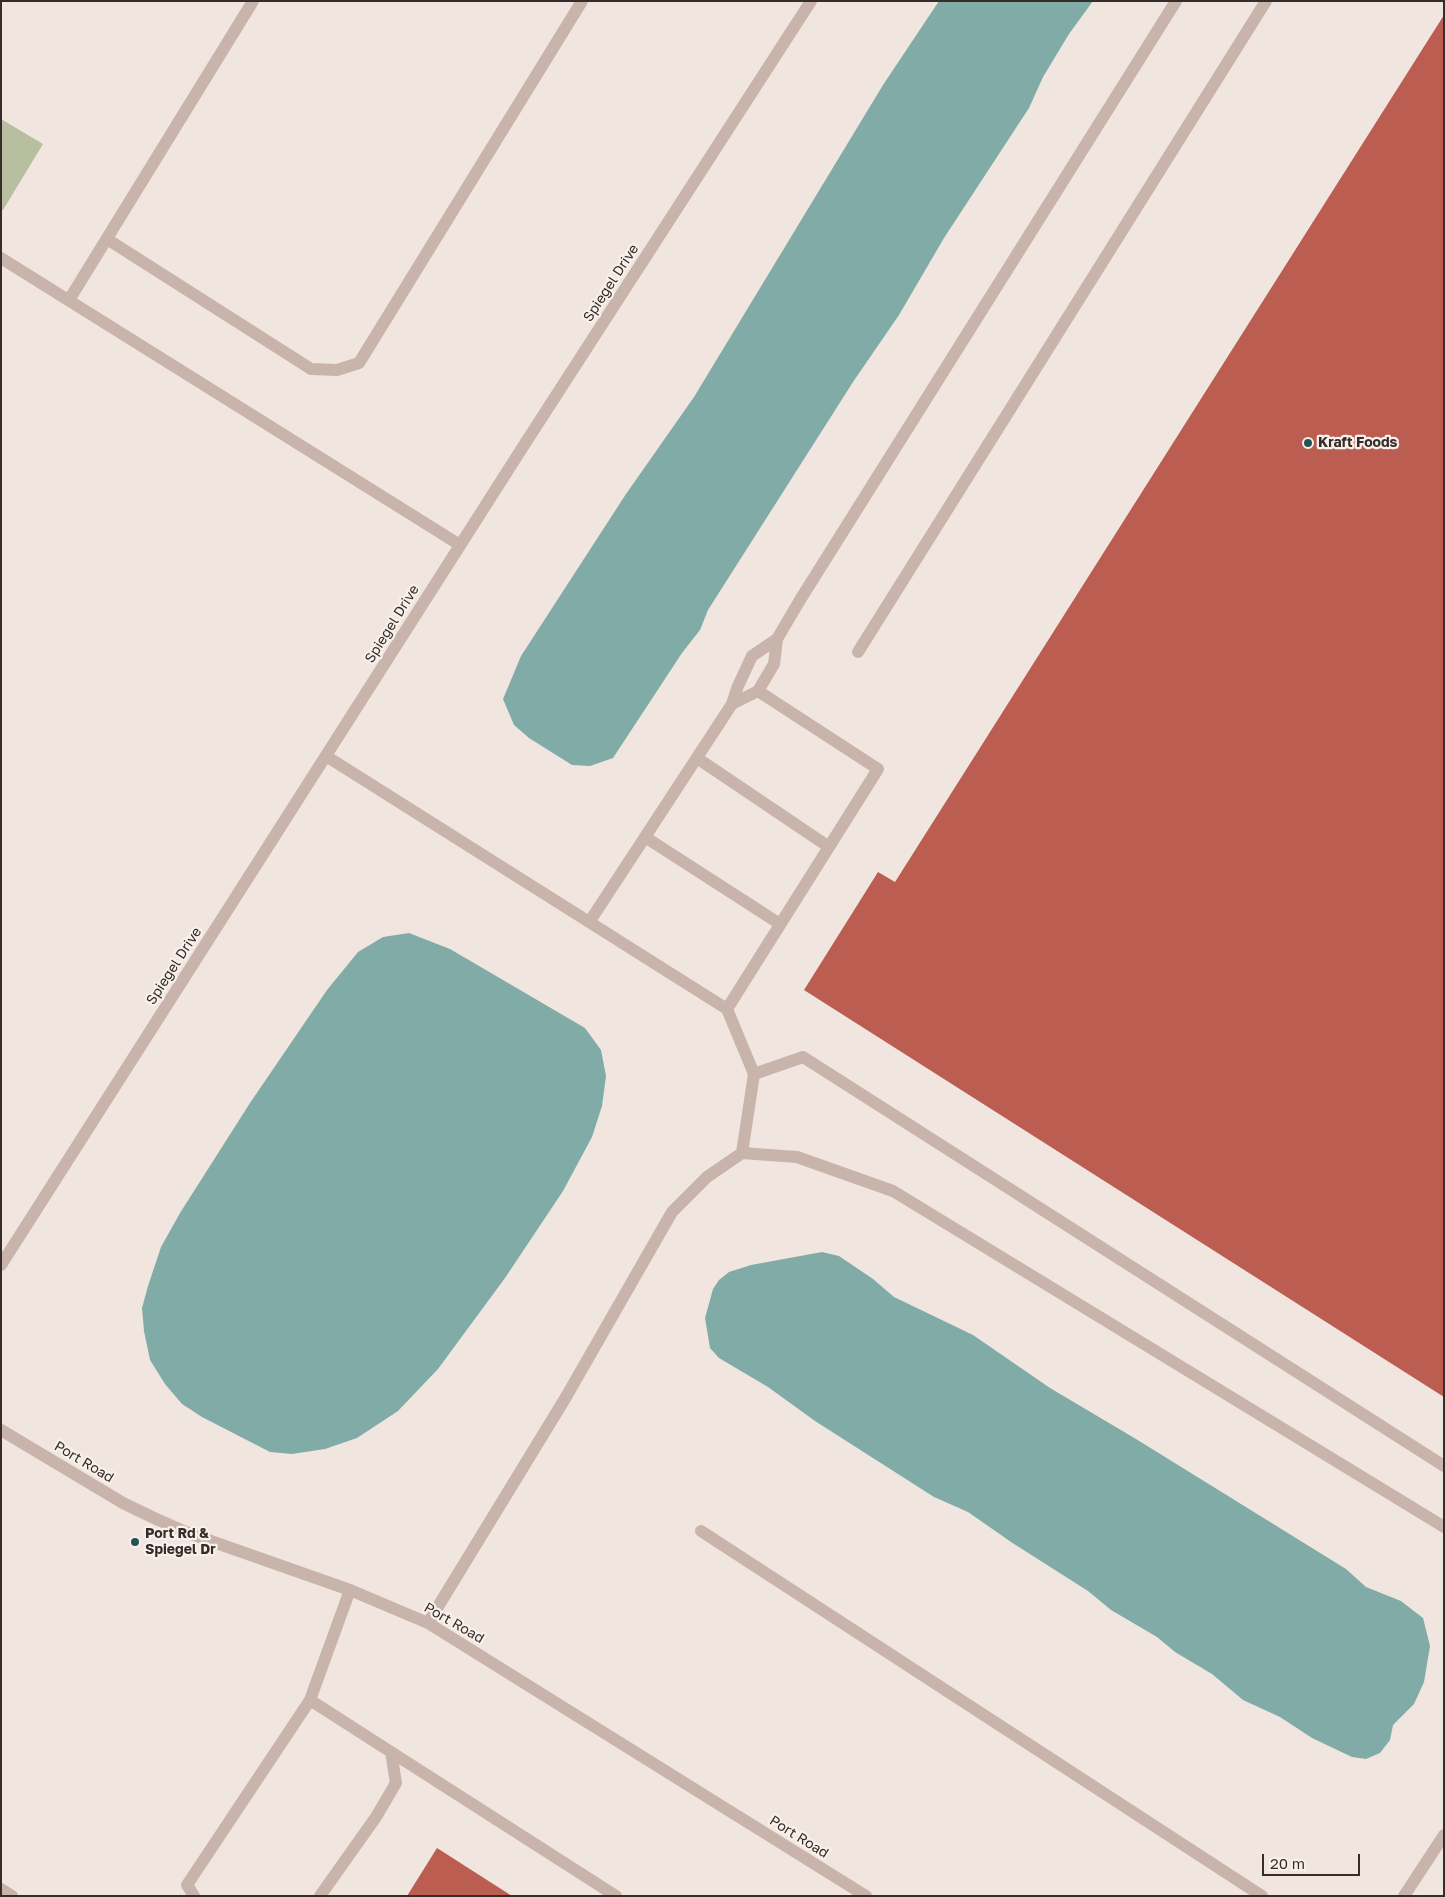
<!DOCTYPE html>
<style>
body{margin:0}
#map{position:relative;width:1445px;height:1897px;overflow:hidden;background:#f1e6df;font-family:"Golos Text",sans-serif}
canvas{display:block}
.frame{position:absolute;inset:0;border:2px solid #362c2a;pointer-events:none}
.scale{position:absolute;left:1262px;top:1854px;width:98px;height:22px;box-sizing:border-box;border:2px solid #362c2a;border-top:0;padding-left:6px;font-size:15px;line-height:18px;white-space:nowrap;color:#362c2a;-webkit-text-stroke:4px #f8f0eb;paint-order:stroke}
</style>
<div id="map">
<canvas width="1445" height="1897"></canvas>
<div class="frame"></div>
<div class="scale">20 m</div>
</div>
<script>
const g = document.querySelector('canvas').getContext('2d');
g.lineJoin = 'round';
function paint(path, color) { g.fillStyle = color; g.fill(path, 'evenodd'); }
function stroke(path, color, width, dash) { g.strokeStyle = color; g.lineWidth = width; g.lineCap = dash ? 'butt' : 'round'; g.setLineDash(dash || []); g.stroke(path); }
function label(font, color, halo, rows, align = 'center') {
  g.font = font + ' "Golos Text",sans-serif'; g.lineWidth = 4.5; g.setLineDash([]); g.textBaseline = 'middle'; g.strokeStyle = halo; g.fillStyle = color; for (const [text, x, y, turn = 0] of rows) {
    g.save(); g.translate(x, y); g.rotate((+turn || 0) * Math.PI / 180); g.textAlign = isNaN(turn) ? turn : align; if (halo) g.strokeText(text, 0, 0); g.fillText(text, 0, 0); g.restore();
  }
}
paint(new Path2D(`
 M1 119 43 144 3 210 1 209Z`), '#b8bfa0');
paint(new Path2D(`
 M939 1H1093L1069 34 1043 77 1029 108 944 238 899 315 853 382 708 610 700 630 682 653 613 758 590 766 572 765 529 738 514 725 503 699 521 656 626 494 694 397 883 85Z
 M409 933 450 949 585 1028 601 1050 606 1076 602 1106 592 1137 563 1191 505 1278 438 1369 398 1411 357 1438 325 1449 292 1454 270 1452 202 1417 182 1404 165 1384 150 1360 144 1331 142 1308 148 1286 161 1247 180 1213 250 1103 327 990 358 952 383 937Z
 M822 1252 839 1256 873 1279 894 1297 973 1335 1050 1388 1136 1439 1346 1569 1366 1587 1401 1601 1423 1618 1430 1646 1424 1682 1414 1704 1393 1725 1390 1740 1380 1753 1366 1759 1352 1757 1312 1738 1280 1717 1243 1700 1212 1674 1175 1652 1157 1637 1111 1610 1088 1591 1011 1542 968 1512 934 1497 815 1421 768 1387 719 1358 710 1348 705 1318 713 1289 719 1280 729 1272 751 1265Z`), '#80aba7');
paint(new Path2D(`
 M1444 15V1397L804 990 878 872 895 882Z
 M437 1848 512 1896H407Z`), '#bc5d52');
stroke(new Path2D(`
 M107 239 311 369 337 370 359 363 582 1
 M1 258 460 545
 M69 300 253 1
 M858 652 1266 1
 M758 691 774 664 777 639 800 600 1176 1
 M732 704 738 686 752 656 777 639
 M326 756 727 1009 754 1074 803 1057 1444 1466
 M697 758 829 847
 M645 837 780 924
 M590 921 732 704 758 691 878 769 727 1009
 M742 1153 754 1074
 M701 1531 1262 1896
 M428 1623 566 1397 672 1212 707 1177 742 1153 797 1157 893 1191 1444 1527
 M391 1752 616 1896
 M1 1889 12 1896
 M194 1896 187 1885 310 1700
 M320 1896 376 1817 396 1783 391 1752 310 1700 350 1590
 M1404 1896 1444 1835`), '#c8b4ab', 12);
stroke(new Path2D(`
 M1 1265 526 442 811 1
 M1 1430 123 1503 154 1518 188 1533 350 1590 428 1623 866 1896`), '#c8b4ab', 12);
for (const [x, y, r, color] of [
 [1308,443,5,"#235451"],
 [135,1542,5,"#235451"]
]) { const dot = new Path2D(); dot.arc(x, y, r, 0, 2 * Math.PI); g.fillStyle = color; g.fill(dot); stroke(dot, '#f8f0eb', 2); }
label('14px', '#362c2a', '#f8f0eb', [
 ["Spiegel Drive",611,283,-57],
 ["Spiegel Drive",392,624,-58],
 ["Spiegel Drive",174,966,-57],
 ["Port Road",84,1462,31],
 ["Port Road",454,1623,30],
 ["Port Road",799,1837,32]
]);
label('bold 14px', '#362c2a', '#f8f0eb', [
 ["Kraft Foods",1318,443],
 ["Port Rd &",145,1534],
 ["Spiegel Dr",145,1550]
], 'left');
</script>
